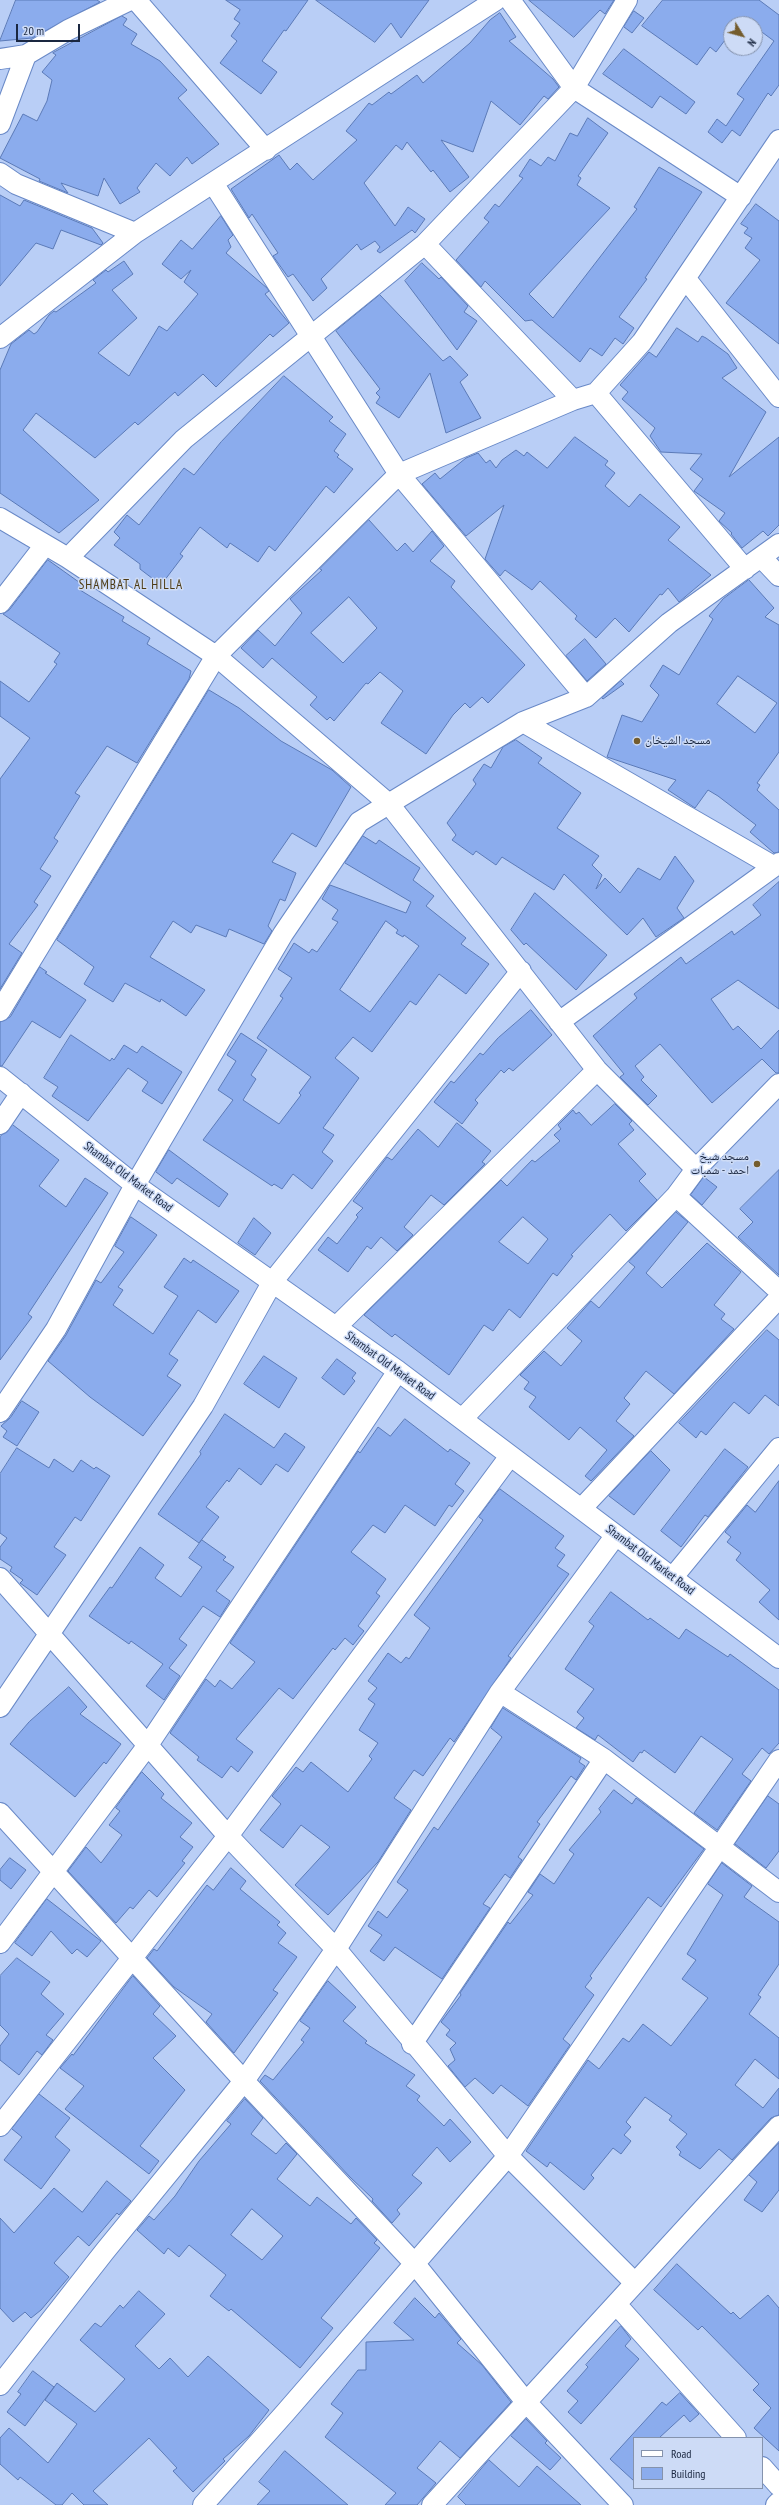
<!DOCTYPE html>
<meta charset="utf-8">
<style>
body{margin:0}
#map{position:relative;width:779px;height:2505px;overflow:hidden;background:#b9cef6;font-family:"PT Sans Narrow",sans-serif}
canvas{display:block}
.legend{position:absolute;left:633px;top:2437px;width:130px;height:52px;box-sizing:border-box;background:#cddbf6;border:1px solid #8593ad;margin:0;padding:5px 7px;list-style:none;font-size:12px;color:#1a2740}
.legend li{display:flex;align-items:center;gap:8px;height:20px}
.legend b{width:20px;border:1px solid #8593ad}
.north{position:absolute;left:723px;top:16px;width:40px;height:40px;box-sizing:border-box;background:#cddbf6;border:1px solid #8593ad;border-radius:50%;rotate:127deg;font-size:11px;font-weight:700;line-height:16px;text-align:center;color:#1a2740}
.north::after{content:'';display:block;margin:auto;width:14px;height:18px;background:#745c2d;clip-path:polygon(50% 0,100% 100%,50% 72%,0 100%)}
.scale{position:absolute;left:16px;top:24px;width:64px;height:18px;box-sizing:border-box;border:2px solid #1a2740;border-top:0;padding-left:5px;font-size:12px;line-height:14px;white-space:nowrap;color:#1a2740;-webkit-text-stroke:3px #cddbf6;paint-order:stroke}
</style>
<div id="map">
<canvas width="779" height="2505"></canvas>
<ul class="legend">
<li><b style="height:5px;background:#fff"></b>Road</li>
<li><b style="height:11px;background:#8baced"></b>Building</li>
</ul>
<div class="north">N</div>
<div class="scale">20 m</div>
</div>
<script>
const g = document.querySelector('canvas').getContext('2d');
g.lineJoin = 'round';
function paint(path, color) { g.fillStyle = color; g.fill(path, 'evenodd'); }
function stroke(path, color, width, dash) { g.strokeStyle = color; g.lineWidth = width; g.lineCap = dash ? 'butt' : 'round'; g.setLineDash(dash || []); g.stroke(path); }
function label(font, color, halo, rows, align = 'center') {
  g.font = font + ' "PT Sans Narrow","Noto Naskh Arabic",sans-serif'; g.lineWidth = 3; g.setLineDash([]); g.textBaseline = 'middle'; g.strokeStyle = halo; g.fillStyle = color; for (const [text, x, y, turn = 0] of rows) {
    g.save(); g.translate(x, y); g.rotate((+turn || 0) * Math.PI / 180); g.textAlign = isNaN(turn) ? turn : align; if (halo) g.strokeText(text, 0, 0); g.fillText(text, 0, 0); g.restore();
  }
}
const building = new Path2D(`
 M16 0H97L100 2 32 38 0 41Z
 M226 0H308L286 31 284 30 262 61 277 72 261 94 220 63 237 41 231 36 240 23 234 19 240 10Z
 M316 0H429L401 38 391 23 375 42Z
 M529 0H614L605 14 600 10 574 37Z
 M663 0H759L779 15V85L771 96 768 93 740 136 732 130 722 143 708 132 717 119 726 126 744 99 737 94 774 41 755 27V24L741 20 737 24H731V32L716 52 710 47 697 65 642 26Z
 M634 11 644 18 632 33 624 27Z
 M500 13 516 37 509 41 553 79 559 87 548 99 544 96 520 125 491 101 473 152 441 140 469 177 450 192 433 170 431 172 407 142 402 150 396 145 364 183 395 226 408 207 425 219 415 233 412 230 380 253 377 251 380 247 375 241 361 250 357 244 321 279 327 288 313 301 293 274 288 277 273 256 278 253 252 214 249 218 231 189 279 155 290 170 297 163 313 180 357 140 346 131 369 103 372 105 389 92 391 94 417 75 423 83 470 43 490 20Z
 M122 16 127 19 123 25 137 34 131 44 160 61 187 90 178 98 219 144 192 164 187 157 170 176 156 163 137 188 140 192 120 204 104 178 98 196 61 183 68 193 39 181 40 179 0 158 23 114 37 121 47 101 52 80 42 72 56 55 53 53Z
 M624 49 695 102 686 114 660 96 652 108 603 74Z
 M588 118 608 133 578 176 581 178 577 185 610 208 529 294 553 318 637 209 634 207 659 167 702 192 645 278 647 279 619 317 634 328 623 344 615 338 602 356 590 348 580 362 532 320 525 321 485 281 481 287 456 260 489 222 484 218 495 204 499 207 523 178 519 176 530 159 541 166 548 157 555 161 570 133 577 136Z
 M0 195 20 206 24 200 92 228 103 243 101 245 61 230 53 249 36 243 0 286Z
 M756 204 779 221V344L726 303 760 260 745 248 752 238 744 233 748 228 741 224Z
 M221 216 233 235 228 240 231 247 226 253 267 288 269 291 265 294 289 323 273 337 270 334 216 387 203 374 178 396 175 392 138 425 135 422 95 458 36 413 23 430 99 500 59 533 0 493V370L11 344 29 330 34 334 37 332 49 315 54 311 56 312 96 283 93 280 106 270 108 272 124 261 133 274 112 290 137 318 98 353 129 376 159 326 167 331 198 294 184 282 191 270 181 279 162 264 181 240 192 249Z
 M422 263 439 279 441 277 468 306 464 312 477 321 457 350 405 281Z
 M380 295 443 361 450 356 468 375 460 382 481 418 446 433 430 373 399 418 376 403 380 397 376 393 380 389 336 331Z
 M677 328 698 342 702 336 706 338 728 354 737 368 722 378 766 412 729 477 779 437V525L768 536 763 531 742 548 731 534 732 533 719 521 725 513 694 491 703 479 690 469 702 454 661 452 650 436 655 428 622 399 628 392 620 385 649 352 656 357Z
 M284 376 333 417 329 421 346 434 334 451 339 455 337 457 353 469 334 493 326 486 275 551 269 546 258 562 230 543 227 548 200 527 180 554 183 556 161 585 140 569V564L114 545 120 538 114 532 127 515 139 525 184 468 194 475 221 442Z
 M575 437 608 461 605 465 615 473 605 486 629 507 640 494 680 527 668 540 711 575 679 602 668 588 662 595 660 594 629 632 615 618 596 638 575 619 577 616 540 581 532 590 505 570 500 576 485 559 504 505 466 536 422 484 435 473 440 479 466 458 478 453 486 463 490 460 496 468 502 460 516 450 524 456 527 452 547 468Z
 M369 520 397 551 405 543 413 552 432 531 444 546 430 561 455 581 451 587 525 665 488 703 482 697 470 708 465 703 453 715 426 754 381 723 403 691 380 672 368 684 366 683 334 721 330 717 327 720 310 705 317 697 272 658 263 668 241 648 258 630 275 646 302 613 290 599 322 570 320 569ZM349 597 377 628 343 663 311 633Z
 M48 560 83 585 80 590 124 617 122 621 150 638 147 644 191 671 189 679 137 763 107 746 75 793 80 796 54 838 58 841 40 869 51 876 34 902 38 905 9 944 22 953 0 989V779L30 738 0 716V681L29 702 57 664 54 662 60 653 3 614 9 610Z
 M749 580 774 608 765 617 779 625V752L757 783 760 785 757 790 779 810V852L774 853 750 832 756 825 718 796 708 790 695 808 668 790 676 780 607 757 622 715 642 722 659 695 650 686 663 665 679 675 713 619 709 616 723 599ZM738 676 777 703 755 733 717 704Z
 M585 639 606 664 587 681 566 656Z
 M621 681 624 684 603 699 602 698Z
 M209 690 239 708 281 741 332 770 351 787 316 847 292 833 272 862 296 873 285 901 280 899 268 926 272 931 264 944 229 929 226 937 196 925 191 933 173 921 150 957 205 990 186 1016 161 999 160 1002 125 983 113 1002 84 984 94 967 57 940Z
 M516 740 542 758 538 763 581 793 557 828 599 856 592 865 602 875 596 889 605 878 620 893 638 868 660 880 675 856 694 881 677 908 684 918 656 937 643 918 627 935 564 874 554 890 502 857 496 865 476 851 473 855 452 840 456 835 447 823 476 784 473 780 484 764 491 768 503 747Z
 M363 836 376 844 379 840 420 868 413 880 434 896 426 906 466 938 461 944 489 964 466 994 439 974 416 1005 410 1001 372 1052 353 1037 335 1058 359 1078 323 1128 334 1135 322 1152 333 1161 312 1189 293 1174 282 1189 274 1184 272 1186 203 1140 233 1100 218 1090 236 1061 227 1055 241 1033 267 1050 251 1075 256 1079 243 1100 279 1124 301 1095 299 1093 311 1077 257 1038 283 998 280 996 292 978 278 969 294 943 309 953 312 949 317 952 338 922 332 919 338 910 322 899 330 885 406 913 411 902 345 863ZM386 921 398 930 396 933 403 937 404 935 419 946 370 1012 340 990Z
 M779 882V1009L738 980 711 999 733 1030 738 1026 761 1049 779 1030V1073H776L762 1059 712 1103 660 1044 635 1066 644 1077 641 1080 657 1096 648 1105 620 1077 624 1074 593 1036 637 998 634 994 681 957 686 964 732 931 734 935 761 915 753 905Z
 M535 893 607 955 576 990 526 943 524 945 511 930Z
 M40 967 47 972 45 973 86 1000 60 1038 32 1021 2 1066H0V1022L10 1017Z
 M531 1010 552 1035 513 1071 509 1068 504 1073 501 1070 475 1100 478 1103 462 1124 434 1102 451 1081 454 1083 480 1053 483 1055 498 1038Z
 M71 1035 110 1061 112 1058 114 1060 124 1045 137 1053 142 1046 182 1072 162 1104 142 1091 148 1082 128 1068 88 1121 52 1096 58 1087 44 1078Z
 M615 1104 632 1121 629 1124 634 1130 618 1144 646 1174 639 1181 657 1200 626 1231 610 1214 571 1255 573 1256 557 1276 553 1273 520 1318 509 1309 493 1331 484 1325 449 1375 395 1334 392 1337 364 1315 501 1180 507 1186 532 1160 535 1162 560 1141 554 1135 561 1129 558 1125 573 1110 576 1114 579 1112 591 1125ZM523 1217 548 1239 528 1264 499 1242Z
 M457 1123 491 1151 482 1162 485 1164 444 1205 431 1195 404 1227 413 1235 397 1251 381 1237 371 1249 367 1246 348 1272 318 1250 328 1237 337 1244 358 1217 356 1215 363 1208 353 1201 387 1157 392 1160 418 1129 438 1147Z
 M13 1125 59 1160 39 1186 66 1207 85 1178 108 1193 28 1314 32 1317 0 1360V1137Z
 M169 1150 228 1194 219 1207 177 1178 172 1184 156 1172Z
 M779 1170V1275L738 1237 753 1222 740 1209Z
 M704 1177 717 1187 702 1205 691 1195Z
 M676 1212 688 1222 646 1273 662 1288 707 1243 741 1272 714 1305 725 1314 721 1319 734 1329 674 1394 646 1371 624 1398 630 1404 616 1421 634 1436 591 1481 585 1476 607 1450 580 1427 569 1440 529 1407 536 1397 524 1389 529 1382 520 1375 544 1351 561 1366 582 1341 567 1328 591 1301 599 1308 635 1267 629 1262Z
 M131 1217 157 1235 118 1287 123 1290 113 1305 153 1334 178 1296 164 1287 184 1258 191 1263 193 1260 239 1291 216 1323 198 1310 169 1354 178 1360 167 1376 181 1385 143 1436 90 1397 48 1361 66 1335 96 1280 101 1283 124 1252 115 1246Z
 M254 1218 271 1233 255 1255 238 1243Z
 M767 1330 779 1340V1406L765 1395 749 1414 734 1402 706 1435 701 1431 696 1438 679 1423Z
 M264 1356 297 1378 279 1408 244 1384Z
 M337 1359 356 1373 352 1378 355 1381 344 1395 322 1378Z
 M22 1401 39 1412 17 1446 3 1437 7 1431 1 1426 10 1418Z
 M225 1414 274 1448 285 1433 305 1447 288 1472 276 1464 261 1485 239 1468 229 1482 227 1480 206 1507 219 1517 199 1543 158 1514 201 1454 200 1452Z
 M405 1419 448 1452 450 1449 470 1463 455 1484 464 1491 452 1507 449 1505 435 1526 405 1505 385 1533 373 1525 351 1552 386 1579 376 1593 380 1596 358 1626 364 1631 353 1645 345 1638 335 1650 333 1648 293 1699 279 1688 236 1739 253 1752 238 1772 231 1766 222 1778 197 1760 199 1757 170 1733 206 1679 215 1687 220 1680 232 1689 255 1662 230 1643 358 1451 360 1453 378 1427 390 1436Z
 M17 1448 49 1468 54 1459 73 1472 81 1460 94 1469 96 1467 110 1476 81 1521 75 1517 54 1547 66 1555 37 1595 20 1583 23 1580 10 1571 12 1567 0 1559V1547L7 1538 0 1533V1474Z
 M725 1449 748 1467 708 1517 705 1515 681 1547 661 1531Z
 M651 1451 670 1470 634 1515 609 1496Z
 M779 1481V1620L759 1602 770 1590 736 1560 741 1553 727 1542 731 1537 725 1532 747 1505 755 1512Z
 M500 1489 564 1536 555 1548 565 1555 557 1566 569 1574 508 1656 511 1658 454 1742 450 1738 423 1776 414 1770 394 1798 411 1810 378 1862 328 1915 295 1885 330 1847 301 1825 283 1848 260 1830 281 1804 272 1796 296 1767 303 1772 311 1762 348 1792 372 1759 369 1756 378 1743 359 1730 375 1704 368 1699 377 1688 368 1681 388 1653 401 1663 406 1657 409 1659 430 1628 414 1615 483 1520 479 1517Z
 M202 1540 226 1557 223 1560 234 1567 216 1591 230 1601 220 1617 203 1606 179 1639 187 1645 169 1668 180 1676 164 1700 146 1686 163 1664 131 1641 129 1644 89 1616 110 1587 112 1588 140 1547 164 1565 155 1578 181 1597 202 1567 189 1558Z
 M611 1592 648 1620 650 1618 679 1639 686 1629 728 1657 730 1654 779 1690V1743L769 1754 762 1748 742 1774 751 1781 717 1830 694 1813 733 1759 701 1736 675 1773 644 1750 642 1753 640 1752 633 1762 598 1735 595 1740 576 1728 584 1718 577 1712 594 1689 565 1669 594 1626 589 1622Z
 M69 1687 87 1707 80 1714 121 1744 106 1764 104 1762 75 1797 10 1744 29 1722Z
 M503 1708 581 1758 579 1762 585 1766 576 1780 571 1776 537 1822 540 1824 518 1857 522 1860 510 1878 505 1874 483 1904 490 1908 442 1979 395 1947 384 1961 370 1951 382 1935 368 1926 378 1911 387 1918 408 1890 397 1882 434 1827 438 1830 502 1737 491 1728Z
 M142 1772 164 1794 161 1798 192 1823 180 1837 193 1847 182 1861 185 1863 157 1897 149 1890 133 1909 130 1907 116 1923 68 1871 86 1847 101 1863 122 1835 109 1825 120 1811 116 1808Z
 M614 1790 632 1804 636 1798 704 1849 661 1907 648 1897 590 1976 592 1978 585 1987 594 1995 563 2039 570 2045 528 2106 501 2085 493 2094 475 2078 465 2087 448 2066 455 2060 450 2049 456 2043 446 2035 450 2030 441 2022 461 1995 460 1993 508 1922 510 1924 533 1895 528 1892 540 1874 554 1884 574 1854 569 1850 601 1812 599 1809Z
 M768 1796 779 1804V1851L766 1868 735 1844Z
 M10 1858 26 1870 11 1889 0 1880V1870Z
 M722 1863 752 1886 744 1897 779 1922V1964L758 1995 761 1997 749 2014 779 2038V2079L755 2059 735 2085 763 2108 779 2088V2115L771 2118 732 2160 719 2149 700 2169 679 2155 681 2152 676 2147 687 2134 669 2120 672 2116 645 2097 626 2122 631 2127 624 2135 631 2141 621 2154 613 2148 591 2175 594 2178 584 2190 550 2162 547 2167 526 2151 588 2060 599 2069 623 2038 629 2042 643 2024 671 2046 708 1998 682 1979 696 1960 687 1954 723 1895 708 1884Z
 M231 1868 246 1881 240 1889 280 1922 277 1925 286 1933 278 1943 297 1957 273 1990 278 1993 234 2053 206 2022 212 2014 174 1987 147 1958 154 1949 157 1951 207 1885 213 1890Z
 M47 1899 101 1941 87 1957 77 1949 72 1954 51 1931 32 1956 15 1943Z
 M17 1958 50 1982 41 1994 64 2014 46 2035 53 2040 42 2055 37 2051 19 2075 0 2060V2046L9 2034 0 2025V1976Z
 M133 1976 160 2006 153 2014 176 2036 153 2058 185 2090 140 2146 159 2161 149 2174 65 2109 84 2086 60 2068 72 2054 73 2055Z
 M328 1981 356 2007 343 2021 367 2041 365 2043 415 2075 406 2086 420 2096 417 2100 444 2126 450 2119 471 2142 450 2162 437 2147 412 2175 422 2183 397 2210 400 2214 392 2223 372 2201 373 2199 350 2177 260 2081 265 2075 273 2080 304 2042 301 2040 310 2028 300 2021Z
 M39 2094 70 2118 55 2137 70 2150 41 2189 4 2160 22 2137 12 2129Z
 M245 2099 263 2118 251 2134 276 2154 286 2143 297 2154 277 2179 310 2206 317 2197 351 2224 356 2218 377 2240 374 2243 380 2248 321 2318 333 2328 300 2368 231 2309 229 2311 210 2296 226 2275 189 2245 179 2257 168 2248 164 2254 137 2230 149 2216 154 2220 175 2196 199 2161 231 2124 227 2121ZM252 2209 283 2236 262 2260 231 2235Z
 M779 2143V2190L762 2212 744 2200 757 2182 749 2175Z
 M107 2181 131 2201 119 2215 117 2213 89 2246 78 2236 54 2263 69 2277 41 2310 31 2318 25 2312 13 2322 0 2308V2218L14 2233 54 2188 82 2212Z
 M677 2264 731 2314 733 2312 740 2319 768 2295 779 2308V2451L754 2428 771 2408 753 2390 759 2384 702 2326 698 2330 654 2290Z
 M139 2291 165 2314 135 2346 159 2369 170 2358 188 2377 208 2356 269 2410 249 2436 223 2459 225 2461 193 2492 173 2471 177 2468 149 2438 93 2491 108 2505H84L72 2493 62 2505H56L20 2477 18 2480 0 2464V2438L9 2428 48 2463 77 2424 45 2400 57 2383 95 2412 125 2379 80 2340 95 2323 101 2327 120 2305 123 2308Z
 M415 2298 435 2318 439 2313 461 2339 457 2343 482 2365 511 2402 460 2458 440 2441 417 2468 436 2483 417 2505H385L396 2493 325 2437 343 2413 331 2404 358 2370H366V2342L414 2340 394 2323Z
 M621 2326 631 2339 625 2346 639 2359 581 2424 568 2412 578 2401 567 2391 588 2367 586 2365Z
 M33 2371 54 2387 25 2426 7 2412 21 2394 18 2392Z
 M680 2393 699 2414 690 2422 684 2415 659 2438H634V2481L610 2459 662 2402 666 2405Z
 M526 2419 547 2441 545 2443 561 2458 550 2470 511 2436Z
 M285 2451 348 2505H257L270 2491 259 2482Z
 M489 2460 519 2487 537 2466 581 2505H466L458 2497Z`);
paint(building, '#8baced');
stroke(building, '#5b7ab7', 1);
const minor = new Path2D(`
 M136 0 266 150
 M510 0 574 88 741 197
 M0 59 26 55 68 30 130 0
 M0 124 26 55
 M0 173 16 184 135 233
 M213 183 399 474 586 697
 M425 244 573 400
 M686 279 779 397
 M0 338 135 233 496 0
 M596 393 745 569
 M0 518 68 558 216 656 389 804 597 1070 696 1169
 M761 557 779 576
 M68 558 184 439 425 244 574 88 627 0
 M0 603 45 545
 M523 722 773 866
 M0 1011 216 656 399 474 573 400 596 393 642 342 779 140
 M559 1022 779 863
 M0 1077 135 1185 398 1371 779 1658
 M0 1124 21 1093
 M676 1196 779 1291
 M336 1327 597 1070
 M0 1412 56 1329 135 1185 283 934 359 822 523 722 586 697 669 623 779 544
 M462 1419 676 1196 696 1169 779 1084
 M581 1509 779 1298
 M673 1577 779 1448
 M0 1578 228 1836 336 1949 508 2156 635 2283
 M500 1692 604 1759 779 1892
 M0 1707 203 1406 273 1281 521 971
 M0 1813 244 2081 415 2264 526 2402 623 2505
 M0 1943 148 1745 398 1371
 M412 2044 604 1759
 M0 2126 228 1836 510 1456
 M616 2304 736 2438
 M0 2385 105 2251 244 2081 336 1949 500 1692 616 1535
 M762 2467 779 2486
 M203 2505 285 2413 508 2156 779 1760
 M432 2505 779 2126
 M776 2505 779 2502`);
stroke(minor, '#6989c7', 22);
stroke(minor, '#fff', 20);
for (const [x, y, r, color] of [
 [637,741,4,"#745c2d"],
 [757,1164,4,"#745c2d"]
]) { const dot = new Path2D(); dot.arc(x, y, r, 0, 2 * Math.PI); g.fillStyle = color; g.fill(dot); stroke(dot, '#cddbf6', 1.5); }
label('12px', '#1a2740', '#cddbf6', [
 ["مسجد الشيخان",645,741],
 ["مسجد شيخ",749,1157,"right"],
 ["احمد - شمبات",749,1171,"right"]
], 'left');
label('12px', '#1a2740', '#cddbf6', [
 ["Shambat Old Market Road",128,1177,37],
 ["Shambat Old Market Road",390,1366,36],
 ["Shambat Old Market Road",650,1560,37]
]);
g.letterSpacing = '1px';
label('13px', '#4d3b14', '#cddbf6', [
 ["SHAMBAT AL HILLA",131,585]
]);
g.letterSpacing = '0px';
</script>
